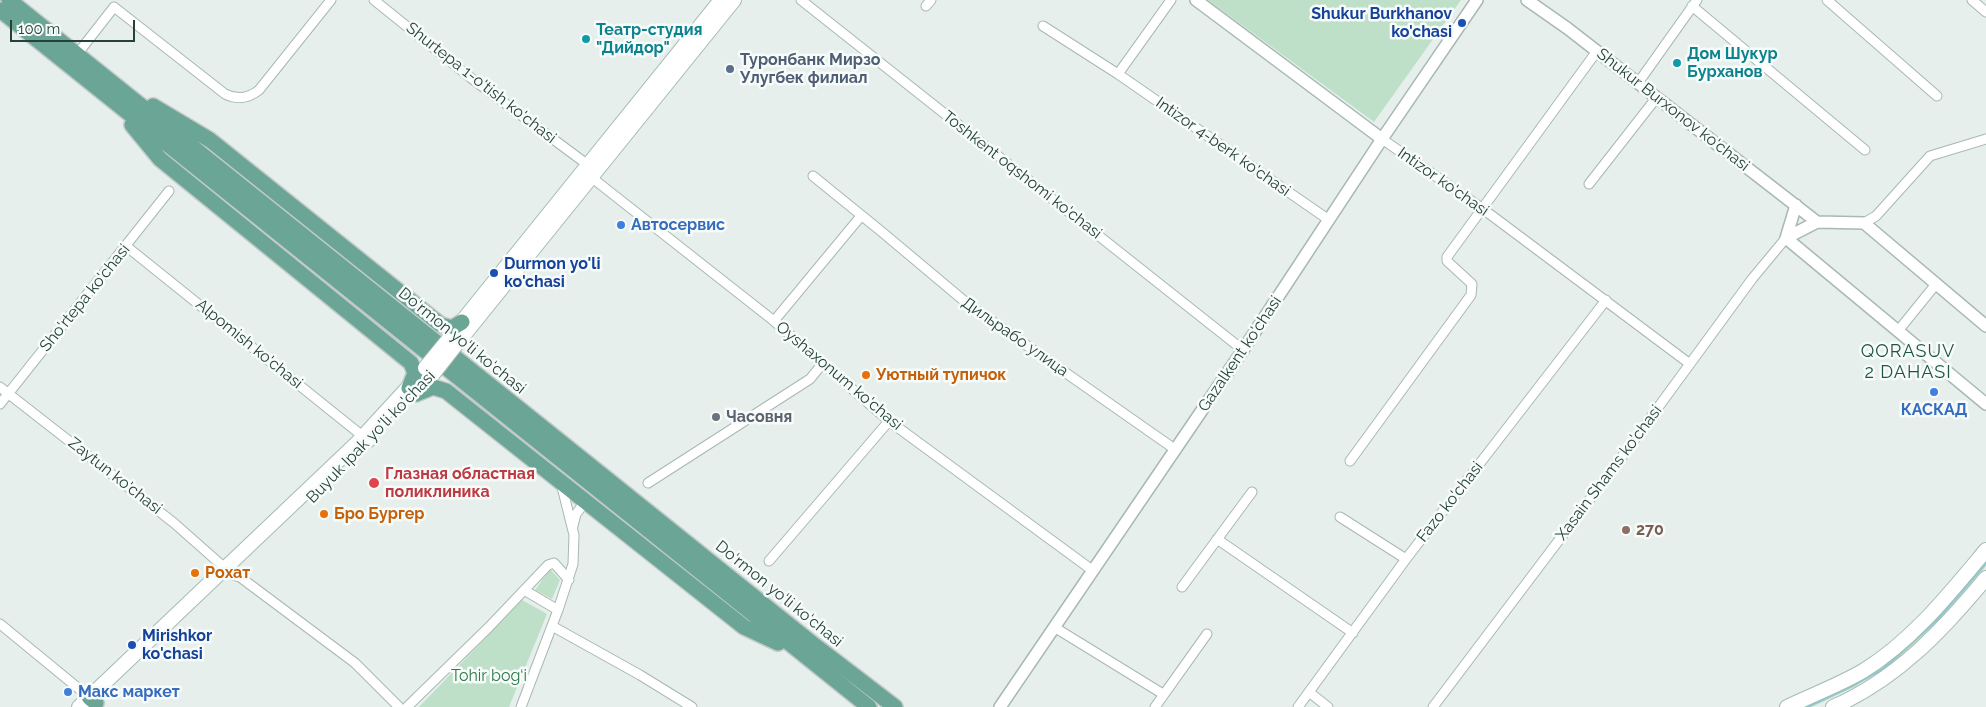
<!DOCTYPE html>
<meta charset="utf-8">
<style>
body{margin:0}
#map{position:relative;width:1986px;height:707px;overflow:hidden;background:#e6efeb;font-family:Raleway,sans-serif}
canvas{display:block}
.scale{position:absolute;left:10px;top:20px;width:125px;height:22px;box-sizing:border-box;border:2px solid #24423a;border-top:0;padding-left:6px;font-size:15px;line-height:18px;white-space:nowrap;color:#24423a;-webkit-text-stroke:4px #f7fbf9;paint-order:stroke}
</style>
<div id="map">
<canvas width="1986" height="707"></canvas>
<div class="scale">100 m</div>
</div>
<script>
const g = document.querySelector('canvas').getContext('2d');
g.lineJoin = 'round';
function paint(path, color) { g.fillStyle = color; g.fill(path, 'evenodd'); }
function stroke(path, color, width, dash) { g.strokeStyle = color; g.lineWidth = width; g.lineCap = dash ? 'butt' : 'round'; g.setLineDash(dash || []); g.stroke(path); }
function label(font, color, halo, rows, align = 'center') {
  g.font = font + ' Raleway,sans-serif'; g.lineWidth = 5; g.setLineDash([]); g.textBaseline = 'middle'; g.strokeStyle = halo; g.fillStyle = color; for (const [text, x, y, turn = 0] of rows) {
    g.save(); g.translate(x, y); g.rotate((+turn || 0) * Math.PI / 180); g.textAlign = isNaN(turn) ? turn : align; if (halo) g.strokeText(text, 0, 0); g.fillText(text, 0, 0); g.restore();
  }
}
paint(new Path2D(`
 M1208 0H1461L1374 122Z
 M1986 559V566C1955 606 1920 641 1880 673L1878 670 1938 617Z
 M550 569 560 580 552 599 535 590Z
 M522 600 547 614 509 707H419Z
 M1856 681 1858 685 1812 707H1800Z`), '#bfe0c8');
stroke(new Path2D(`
 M1807 707 1854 685 1883 669 1939 618 1986 563`), '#8ec9d4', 2.5);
const minor = new Path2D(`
 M374 0 471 78 588 165
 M801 0 1243 350
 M1827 0 1937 96
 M1972 0 1986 12
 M926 6 931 0
 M1692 6 1865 150
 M1043 26 1118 74 1329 220
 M75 57 114 7 225 94C237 100 249 98 259 90L331 0
 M1118 74 1171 0
 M1638 83 1697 0
 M1382 139 1483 209 1690 364
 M813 176 882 232 969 305 1176 450
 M591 177 774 321 889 421 1092 570
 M1589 184 1657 97
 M1864 223 1876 216 1930 156 1986 139
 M126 246 370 442
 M774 321 861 216
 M1898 331 1936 284
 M0 387 174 523 226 569
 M0 404 169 191
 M1350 461 1471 295 1472 284 1447 261V257L1597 51
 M648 483 810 379 823 363
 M1340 517 1406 559
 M573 526 576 514 585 502
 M1217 539 1353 633
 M769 561 889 421
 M232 575 240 577 355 663 399 707
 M1182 587 1252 492
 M524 590 558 610
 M0 624 89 697
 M552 626 640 675 692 707
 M1054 627 1163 694
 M1309 692 1328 707
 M407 707 489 627 548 565 554 563 569 580
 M521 707 558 610 573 564 574 535 561 483
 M1155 707 1207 634
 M1298 707 1406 559 1606 300
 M1433 707 1624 454 1752 279 1786 238`);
const tertiary = new Path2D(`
 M1196 0 1382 139
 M1527 0 1567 28 1817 222
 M1786 238 1986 404
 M1786 238 1817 222 1864 223 1986 326
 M1786 238 1796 205
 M1000 707 1243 350 1382 139 1477 0`);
const secondary = new Path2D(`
 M456 329 721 0
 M455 346 734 0
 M79 707 358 442 415 380
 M1787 707C1812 695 1839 685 1863 671 1912 641 1950 593 1986 550
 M1833 707C1897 679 1942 631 1986 578`);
const primary = new Path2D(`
 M9 0 813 644 895 707
 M0 10 869 707
 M153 106 210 140 441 325 452 328 462 322
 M132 125 160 159 411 363 415 373 409 388
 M416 394 433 387 446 391 744 627 778 643
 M89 697 96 703`);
stroke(minor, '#a8b8b2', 11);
stroke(tertiary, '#a8b8b2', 14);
stroke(secondary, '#a4bbb3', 16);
stroke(primary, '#c2cac8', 18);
stroke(minor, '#fff', 9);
stroke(tertiary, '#fff', 11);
stroke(secondary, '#fff', 14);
stroke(primary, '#6aa596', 15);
const secondaryBridge = new Path2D(`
 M425 368 448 340
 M433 374 455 346`);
stroke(secondaryBridge, '#a4bbb3', 16, []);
stroke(secondaryBridge, '#fff', 14);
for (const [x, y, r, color] of [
 [1462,23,5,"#1a4fb4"],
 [586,39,5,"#0f9aa8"],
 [1677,63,5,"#0f9aa8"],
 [730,69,5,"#5c6f8a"],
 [621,225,5,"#3f7fe0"],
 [494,273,5,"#1a4fb4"],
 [866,375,5,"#e8710a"],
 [1934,392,5,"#3f7fe0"],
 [716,417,5,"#6b7280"],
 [374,483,6,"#e0444e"],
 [324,514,5,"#e8710a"],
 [1626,530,5,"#8d6e63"],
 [195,573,5,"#e8710a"],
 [132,645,5,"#1a4fb4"],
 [68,692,5,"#3f7fe0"]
]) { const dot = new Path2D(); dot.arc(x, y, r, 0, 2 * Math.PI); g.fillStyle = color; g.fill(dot); stroke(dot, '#f7fbf9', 2); }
label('bold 16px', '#164399', '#f7fbf9', [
 ["Shukur Burkhanov",1452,14,"right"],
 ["ko'chasi",1452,32,"right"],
 ["Durmon yo'li",504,264],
 ["ko'chasi",504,282],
 ["Mirishkor",142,636],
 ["ko'chasi",142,654]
], 'left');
label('bold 16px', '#0d838f', '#f7fbf9', [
 ["Театр-студия",596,30],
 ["\"Дийдор\"",596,48],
 ["Дом Шукур",1687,54],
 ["Бурханов",1687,72]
], 'left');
label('bold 16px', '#4e5e75', '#f7fbf9', [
 ["Туронбанк Мирзо",740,60],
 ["Улугбек филиал",740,78]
], 'left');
label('16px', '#24423a', '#f7fbf9', [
 ["Shurtepa 1-o'tish ko'chasi",481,83,38],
 ["Shukur Burxonov ko'chasi",1673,110,38],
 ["Intizor 4-berk ko'chasi",1223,147,35],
 ["Toshkent oqshomi ko'chasi",1022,175,38],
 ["Intizor ko'chasi",1443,182,35],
 ["Sho'rtepa ko'chasi",85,298,-51],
 ["Дильрабо улица",1015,337,35],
 ["Do‘rmon yo‘li ko‘chasi",462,341,39],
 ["Alpomish ko'chasi",249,344,39],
 ["Gazalkent ko'chasi",1240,354,-56],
 ["Oyshaxonum ko'chasi",839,376,40],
 ["Buyuk Ipak yo'li ko'chasi",371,437,-46],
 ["Xasain Shams ko'chasi",1609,473,-53],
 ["Zaytun ko'chasi",115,476,38],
 ["Fazo ko'chasi",1450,502,-52],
 ["Do‘rmon yo‘li ko‘chasi",779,594,39]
]);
label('bold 16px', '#366cbe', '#f7fbf9', [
 ["Автосервис",631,225],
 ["КАСКАД",1934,410,"center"],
 ["Макс маркет",78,692]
], 'left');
label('bold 16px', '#c56008', '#f7fbf9', [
 ["Уютный тупичок",876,375],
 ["Бро Бургер",334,514],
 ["Рохат",205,573]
], 'left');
label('bold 16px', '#5b616d', '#f7fbf9', [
 ["Часовня",726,417]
], 'left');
label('bold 16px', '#be3a42', '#f7fbf9', [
 ["Глазная областная",385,474],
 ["поликлиника",385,492]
], 'left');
label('bold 16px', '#785e54', '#f7fbf9', [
 ["270",1636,530]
], 'left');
label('16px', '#2d7a4b', '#f7fbf9', [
 ["Tohir bog‘i",489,676]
]);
g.letterSpacing = '1px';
label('18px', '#1f5548', '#f7fbf9', [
 ["QORASUV",1908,352],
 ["2 DAHASI",1908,373]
]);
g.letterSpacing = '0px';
</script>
